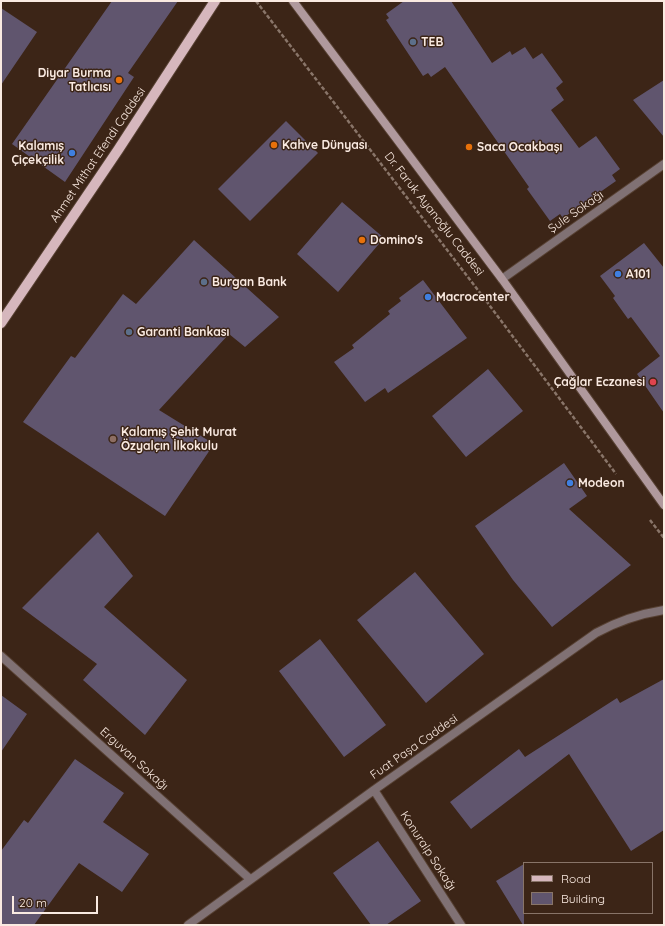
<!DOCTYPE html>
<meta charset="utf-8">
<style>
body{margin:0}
#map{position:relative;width:665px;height:926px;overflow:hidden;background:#3c2517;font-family:Quicksand,sans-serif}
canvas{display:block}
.frame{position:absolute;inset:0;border:2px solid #faeae1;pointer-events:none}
.legend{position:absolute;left:523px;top:862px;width:130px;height:52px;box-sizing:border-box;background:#3c2517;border:1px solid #887468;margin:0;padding:5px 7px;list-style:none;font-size:12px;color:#faeae1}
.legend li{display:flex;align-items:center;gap:8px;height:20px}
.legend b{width:20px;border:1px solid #887468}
.scale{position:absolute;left:12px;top:896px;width:86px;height:18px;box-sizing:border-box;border:2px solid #faeae1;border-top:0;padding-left:5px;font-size:12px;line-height:14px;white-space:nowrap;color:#faeae1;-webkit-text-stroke:3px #3c2517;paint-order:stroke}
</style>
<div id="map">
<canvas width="665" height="926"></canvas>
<div class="frame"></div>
<ul class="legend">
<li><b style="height:5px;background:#d6b7bd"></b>Road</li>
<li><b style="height:11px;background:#60556e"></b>Building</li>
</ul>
<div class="scale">20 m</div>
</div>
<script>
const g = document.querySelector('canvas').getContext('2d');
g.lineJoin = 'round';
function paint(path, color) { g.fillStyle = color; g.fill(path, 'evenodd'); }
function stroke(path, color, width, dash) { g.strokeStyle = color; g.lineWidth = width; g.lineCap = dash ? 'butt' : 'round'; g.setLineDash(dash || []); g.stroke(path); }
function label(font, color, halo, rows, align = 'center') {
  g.font = font + ' Quicksand,sans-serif'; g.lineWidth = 3; g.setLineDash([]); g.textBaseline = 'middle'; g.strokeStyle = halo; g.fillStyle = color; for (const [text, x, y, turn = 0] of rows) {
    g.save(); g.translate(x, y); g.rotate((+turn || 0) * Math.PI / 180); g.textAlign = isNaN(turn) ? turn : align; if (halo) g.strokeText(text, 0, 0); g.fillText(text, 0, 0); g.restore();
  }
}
paint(new Path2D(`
 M112 1H178L128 73 134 77 65 182 12 144Z
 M404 1H451L492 63 510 51 512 55 525 47 533 59 542 53 563 82 556 88 564 100 551 110 579 148 596 136 620 169 612 175 616 181 563 218 560 214 550 221 527 189 529 187 445 67 431 77 428 73 423 76 386 20 389 18 386 14Z
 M1 8 37 32 1 85Z
 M664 80V137L633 100Z
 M286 121 318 153 250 221 218 189Z
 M342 202 384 238 338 292 297 254Z
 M194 240 279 317 245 347 229 334 159 410 214 444 165 516 23 422 71 356 75 358 123 294 136 304Z
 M644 243 664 268V413L637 374 660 356 631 317 628 319 613 298 615 296 600 276Z
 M423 280 467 338 388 393 385 388 365 402 334 362 354 348 352 345 390 314 388 311 401 301 399 298Z
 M488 369 523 411 466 457 432 416Z
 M564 463 587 496 569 509 631 565 552 627 513 580 475 526Z
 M98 532 133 576 104 607 187 680 145 735 83 680 97 664 22 608Z
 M415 572 484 654 426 703 357 620Z
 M320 639 386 725 344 757 279 671Z
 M664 679V830L631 851 569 754 471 829 450 802 519 749 525 757 617 698 620 703Z
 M1 695 27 714 1 752Z
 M75 759 124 793 103 822 149 854 122 892 79 863 34 925H1V851L24 820 28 823Z
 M378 841 421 901 386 925H371L333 873Z
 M524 864V925H523L496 881Z`), '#60556e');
const street = new Path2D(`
 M502 279 664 164
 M1 656 250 879
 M374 790 461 925
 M188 925 374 790 596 633C618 621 639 614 664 610`);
const secondary = new Path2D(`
 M293 1 502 279 664 505`);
const primary = new Path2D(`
 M1 323 118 150 215 1`);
stroke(street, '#574133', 10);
stroke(secondary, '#574133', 10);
stroke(primary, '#574133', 12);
stroke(new Path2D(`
 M256 1 484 298 616 474
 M650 520 664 538`), '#897569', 2.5, [4, 2]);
stroke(street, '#807174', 8);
stroke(secondary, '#b0999d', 8);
stroke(primary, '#d6b7bd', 10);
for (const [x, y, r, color] of [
 [413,42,4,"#5c6f8a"],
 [119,80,4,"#e8710a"],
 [274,145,4,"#e8710a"],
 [469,147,4,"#e8710a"],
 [72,153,4,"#3f7fe0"],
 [362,240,4,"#e8710a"],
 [618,274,4,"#3f7fe0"],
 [204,282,4,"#5c6f8a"],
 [428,297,4,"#3f7fe0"],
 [129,332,4,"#5c6f8a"],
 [653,382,4,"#e0444e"],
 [113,439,4,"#8d6e63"],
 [570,483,4,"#3f7fe0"]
]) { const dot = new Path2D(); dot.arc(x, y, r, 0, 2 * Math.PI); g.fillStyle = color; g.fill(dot); stroke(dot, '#3c2517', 1.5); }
label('bold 12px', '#faeae1', '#3c2517', [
 ["TEB",421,42],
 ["Diyar Burma",111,73,"right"],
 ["Tatlıcısı",111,87,"right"],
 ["Kahve Dünyası",282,145],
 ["Kalamış",64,146,"right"],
 ["Çiçekçilik",64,160,"right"],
 ["Saca Ocakbaşı",477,147],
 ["Domino's",370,240],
 ["A101",626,274],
 ["Burgan Bank",212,282],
 ["Macrocenter",436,297],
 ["Garanti Bankası",137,332],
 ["Çağlar Eczanesi",645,382,"right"],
 ["Kalamış Şehit Murat",121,432],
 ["Özyalçın İlkokulu",121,446],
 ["Modeon",578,483]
], 'left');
label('12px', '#faeae1', '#3c2517', [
 ["Ahmet Mithat Efendi Caddesi",98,155,-56],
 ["Şule Sokağı",576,212,-35],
 ["Dr. Faruk Ayanoğlu Caddesi",434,214,52],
 ["Fuat Paşa Caddesi",414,747,-35],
 ["Erguvan Sokağı",134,759,42],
 ["Konuralp Sokağı",428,851,57]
]);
</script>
